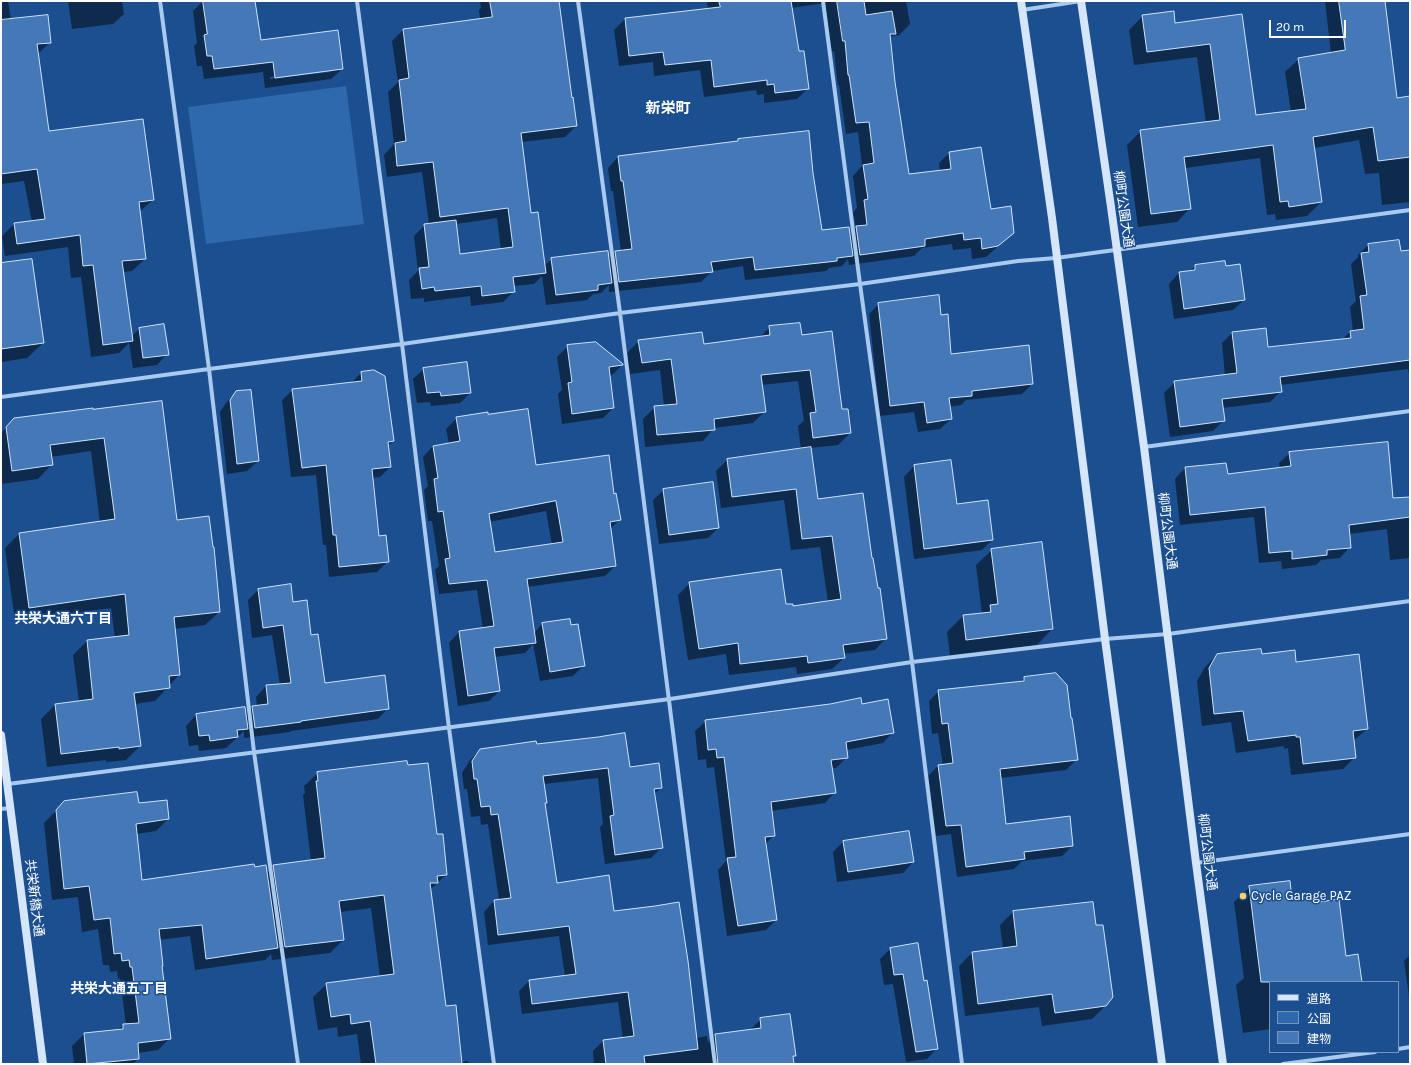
<!DOCTYPE html>
<meta charset="utf-8">
<style>
body{margin:0}
#map{position:relative;width:1411px;height:1065px;overflow:hidden;background:#1b4f8f;font-family:Karla,"Noto Sans JP",sans-serif}
canvas{display:block}
.frame{position:absolute;inset:0;border:2px solid #fff;pointer-events:none}
.legend{position:absolute;left:1269px;top:981px;width:130px;height:72px;box-sizing:border-box;background:#1b4f8f;border:1px solid #7695bc;margin:0;padding:5px 7px;list-style:none;font-size:12px;color:#fff}
.legend li{display:flex;align-items:center;gap:8px;height:20px}
.legend b{width:20px;border:1px solid #7695bc}
.scale{position:absolute;left:1269px;top:20px;width:77px;height:18px;box-sizing:border-box;border:2px solid #fff;border-top:0;padding-left:5px;font-size:12px;line-height:14px;white-space:nowrap;color:#fff;-webkit-text-stroke:3px #1b4f8f;paint-order:stroke}
</style>
<div id="map">
<canvas width="1411" height="1065"></canvas>
<div class="frame"></div>
<ul class="legend">
<li><b style="height:5px;background:#d6e6fa"></b>道路</li>
<li><b style="height:11px;background:#2e69ad"></b>公園</li>
<li><b style="height:11px;background:#4478b7"></b>建物</li>
</ul>
<div class="scale">20 m</div>
</div>
<script>
const g = document.querySelector('canvas').getContext('2d');
g.lineJoin = 'round';
function paint(path, color) { g.fillStyle = color; g.fill(path, 'evenodd'); }
function stroke(path, color, width, dash) { g.strokeStyle = color; g.lineWidth = width; g.lineCap = dash ? 'butt' : 'round'; g.setLineDash(dash || []); g.stroke(path); }
function label(font, color, halo, rows, align = 'center') {
  g.font = font + ' Karla,"Noto Sans JP",sans-serif'; g.lineWidth = 3; g.setLineDash([]); g.textBaseline = 'middle'; g.strokeStyle = halo; g.fillStyle = color; for (const [text, x, y, turn = 0] of rows) {
    g.save(); g.translate(x, y); g.rotate((+turn || 0) * Math.PI / 180); g.textAlign = isNaN(turn) ? turn : align; if (halo) g.strokeText(text, 0, 0); g.fillText(text, 0, 0); g.restore();
  }
}
paint(new Path2D(`
 M346 86 364 224 206 244 188 107Z`), '#2e69ad');
paint(new Path2D(`
 M1 1H8L11 20 50 42 38 54 48 132 153 200 139 212 145 259 132 271 123 272 131 337 139 329 167 354 157 365 133 368 129 343 119 353 91 357 81 277 71 278 68 247 5 256 2 236 14 224 32 222 24 181 1 184Z
 M68 1H122L124 14 113 24 72 29Z
 M203 1H254L260 41 342 69 331 79 265 88 263 72 204 79 202 66H197L194 46 197 43 193 11ZM331 70V72L270 79V77Z
 M480 1H558L576 126 565 137 521 142 531 214 544 266 552 259H608L616 252 621 251 613 191H611L608 168 618 157 736 142 738 140 812 173 821 231 849 235 856 228 853 212 857 208 853 176 862 166 858 132 846 134 839 85H838L834 51 832 52 825 3 791 8 798 52 808 88 797 99 764 103V94L757 95 756 90 704 97 700 70 654 76 653 62 619 66 614 30 625 19 708 9 707 1H906L910 24 899 35 892 36 889 39 894 82 908 175 940 171 939 163 949 153 990 210 1013 233 986 257 972 259 971 248 953 250 952 244 922 248 914 256 849 265 848 259 842 266 829 268 826 271 745 280 743 266 712 271 701 282 609 292V285L601 293 593 294 587 300 546 305 542 276 534 284 513 286 514 291 503 302 471 306 470 296 424 302V298L411 299 409 280 418 271 414 236 425 225 429 224 422 172 387 177 384 155 394 144 388 92 398 82 392 41 403 30 480 20 479 10 481 8ZM497 218 501 250 459 255 456 224Z
 M1325 1H1379L1396 99 1410 97V202L1382 205 1379 173 1365 174 1359 140 1314 148 1321 202 1307 216 1276 220 1275 214 1267 215 1260 158 1185 168 1190 208 1177 222 1138 227 1127 145 1141 131 1206 123 1197 57 1134 65 1129 30 1143 16 1174 24 1241 15 1255 117 1291 112 1285 72 1299 59 1331 54Z
 M1398 241 1400 252 1410 251V378L1408 369 1280 385 1281 391 1270 402 1222 408 1224 420 1213 431 1170 437 1164 393 1175 382 1225 376 1222 343 1232 333 1265 329 1267 348 1342 340 1350 332 1353 331 1350 307 1356 301 1351 264 1358 257V255L1368 245Z
 M1 264 43 343 27 358 1 362Z
 M1195 266 1226 267 1244 300 1233 310 1174 319 1169 284 1179 273 1190 272Z
 M879 304 940 316 951 355 1032 384 1022 394 966 400 961 405 949 407 951 419 940 429 918 432 914 412 880 416 869 314Z
 M770 327 801 336 841 410 850 433 838 445 810 448 817 500 871 559 886 638 875 650 843 654 844 658 832 669 797 674 796 667 729 675 726 654 688 660 678 595 690 583 792 607 828 602 820 547 791 550 784 500 721 508 716 471 727 460 801 450 798 426 804 421 798 381 762 385 765 411 753 423 714 428 703 441 645 447 643 419 655 407 664 406 660 370 630 374 627 353 639 341 703 346 759 338Z
 M568 346 622 365 612 375 609 376 613 408 603 418 562 424 558 394 562 390 557 357Z
 M424 369 470 393 460 403 431 406 430 402 417 403 413 379Z
 M374 371 393 441 387 447 390 467 380 477 372 478 378 537 388 561 377 572 329 577 326 545H323L316 475 291 477 282 400 293 390 351 383 361 373Z
 M236 392 258 461 247 471 227 474 220 412 226 403Z
 M92 409 176 521 219 612 205 625 174 629 179 675 155 701 135 704 140 746 126 760 106 762V760L47 767 41 719 55 705 79 702 73 655 87 641 115 638 111 608 15 621 5 548 19 534 100 523 91 451 50 457 51 465 38 479 1 484V433L15 419Z
 M457 418 535 467 613 495 619 520 610 529 615 566 605 576 527 587 534 633 542 624 584 665 573 676 540 681 533 644 525 653 495 657 499 691 489 701 458 706 449 643 459 632 483 629 477 590 439 594 435 570 439 566 432 521H428L424 490 428 486 423 457 433 446 449 444 446 429ZM546 511 552 545 494 553 489 522Z
 M1290 453 1393 500 1410 498V558L1390 560 1387 529 1349 534 1350 547 1340 558 1321 560 1316 565 1282 569 1281 561 1259 563 1254 517 1180 525 1175 479 1185 468 1227 475 1280 468 1279 463Z
 M950 461 956 505 992 540 982 550 914 559 904 477 914 466Z
 M664 490 718 528 708 538 659 544 653 500Z
 M992 550 1052 629 1037 645 950 655 947 632 963 616 982 614 976 565Z
 M290 586 292 603 311 636 324 684 388 708 378 719 291 731 290 732 244 738V731L226 748 199 751 198 745 189 746 186 726 196 715H245L253 707 257 706 256 697 266 686 280 685 272 635 252 638 248 600 258 590Z
 M1217 655 1261 656 1367 729 1353 741 1355 757 1343 769 1291 775 1288 748 1284 749V746L1236 753 1231 722 1202 726 1197 681 1205 667Z
 M1024 678 1070 720 1077 759 1066 770 1000 778 1005 825 1072 846 1062 856 1022 861 1014 869 957 877 951 834 936 836 928 776 938 766H943L938 733 932 734 929 701 939 691 1019 683Z
 M861 705 893 732 883 743 846 750 847 757 836 768H831L835 792 825 803 771 811 774 835 765 845 776 920 766 930 727 936 718 870 726 861 714 767 707 768 706 759 698 760 695 731 706 721Z
 M536 745 629 768 661 788 654 794 662 847 651 858 605 864 600 827 603 824 598 778 543 784 544 804 556 884 613 912 696 1038 707 1036 708 1043 715 1035 750 1030 761 1019 795 1056 792 1058 793 1064H594L593 1051 603 1041 623 1039 618 1002 522 1014 519 991 529 981 565 976 559 936 488 945 484 912 494 901 499 900 488 824 481 825 480 816 471 817 467 789H464L462 773 470 760 480 750Z
 M318 773 436 835 446 875 432 888 430 889 445 1007 461 1062 468 1061 469 1064H361L357 1034 338 1037 337 1027 318 1030 313 997 327 984 380 977 371 908 340 912 343 940 330 953 272 960 271 954 265 960 195 970 190 936 159 940 162 966 161 967 170 1038 158 1050 138 1053V1059L133 1064H74L72 1046 84 1034 117 1031 123 1025H126L120 978 118 979 117 971 110 972 109 965H103L98 929 82 932 78 897 52 900 44 823 65 802 138 804 166 801 168 819 156 831 136 834 142 881 254 868 267 873 274 866 311 861 303 795 305 793 304 786Z
 M843 842 913 862 903 873 837 882 833 852Z
 M1250 887 1291 900 1318 903 1345 957 1361 982H1270V1029L1243 1033 1236 985 1244 978 1234 902Z
 M1013 912 1105 1006 1092 1019 1042 1026 1039 1007 965 1016 959 966 972 953 1003 949 1000 925Z
 M890 949 923 982 937 1048 927 1059 906 1062 893 984 884 985 880 959Z
 M1410 955V1003L1404 961Z`), '#0007');
const building = new Path2D(`
 M203 1H255L261 40 338 30 343 69 275 78 273 62 214 69 212 56H207L204 35 207 34Z
 M490 1H559L572 98 573 97 577 126 521 133 531 213 538 212 546 273 513 277 515 292 482 296 481 286 435 291 434 287 422 289 419 268 429 267 424 224 456 220 460 254 513 247 508 208 440 217 433 162 397 166 395 143 406 141 399 80 409 78 403 29 492 17Z
 M719 1H791L799 51H804L809 89 775 93 774 84 767 85V80L714 87 711 60 665 65 663 52 629 56 625 18 720 7Z
 M837 1H864L866 15 892 11 896 34H890L895 82 909 174 951 169 949 152 981 147 991 209 1011 206 1014 233 998 246 982 249 981 238 964 240 963 233 925 239V246L860 255 856 226 867 225 864 200 868 199 863 165 874 163 869 122 856 123 849 75H848L845 41H843Z
 M1339 1H1385L1397 98 1410 96V157L1378 161 1373 127 1313 137 1322 202 1289 207 1288 201 1280 202 1273 145 1184 157 1191 209 1151 214 1140 130 1220 120 1210 44 1147 52 1142 15 1174 11 1175 23 1242 14 1256 115 1306 109 1298 58 1345 50Z
 M48 15 51 43 37 44 49 131 143 119 154 200 139 202 146 259 122 261 133 341 103 345 93 265 83 266 80 235 17 244 14 223 45 219 37 169 1 174V20Z
 M809 131 813 173 822 230 849 227 853 256 837 258V261L755 270 753 257 711 262 713 272 619 282 615 251 632 249 623 181H621L618 156 738 141V139Z
 M1399 240 1401 251 1410 250V360L1280 377 1282 392 1222 399 1225 421 1180 427 1174 381 1237 373 1232 332 1266 328 1268 347 1351 338 1350 331 1364 329 1360 296 1367 295 1361 253 1369 252 1368 244Z
 M608 251 612 283 598 285V290L556 295 551 258Z
 M32 259 44 343 1 349V263Z
 M1225 261 1226 266 1240 264 1245 300 1184 309 1179 272 1195 270V265Z
 M939 295 941 315 948 314 951 354 1029 345 1033 384 972 391V396L949 398 952 419 927 423 924 402 890 406 878 303Z
 M800 323 802 335 832 331 842 409H848L851 433 813 438 810 413 816 412 810 370 761 375 766 412 714 419 715 430 657 435 654 406 677 404 671 359 642 363 638 340 702 332 704 344 770 335 769 326Z
 M164 324 169 355 143 358 139 328Z
 M596 342 623 364V365L609 367 614 408 572 414 568 383 572 382 567 345Z
 M467 362 471 393 441 396 440 392 427 393 423 368Z
 M374 370 385 376 394 441 388 442 391 467 372 469 379 536 386 535 389 562 339 567 336 535H333L326 465 302 468 292 389 362 381 361 372Z
 M251 390 259 461 237 464 230 400 236 391Z
 M162 401 177 520 209 516 213 547H214L220 612 174 617 180 675 169 676 170 688 134 693 141 746 119 749V747L61 754 55 704 93 699 87 640 129 635 125 594 29 608 19 533 115 519 104 438 50 445 53 465 12 471 6 427 14 418 93 408V409Z
 M528 409 536 465 609 455 614 494 616 493 621 520 610 522 616 566 527 579 536 643 494 648 500 691 468 696 459 631 494 626 487 580 449 584 445 559 450 558 443 511 438 512 434 479 438 478 433 446 460 441 456 417 488 412V414ZM556 501 563 542 495 552 489 514Z
 M1388 442 1393 498 1410 497V517L1349 525 1351 548 1327 550V555L1292 559V551L1269 553 1265 507 1190 515 1185 467 1226 463 1228 474 1291 466 1289 452Z
 M811 447 818 499 863 493 872 558H873L878 588H880L887 639 843 645 845 658 808 663 807 656 740 664 738 643 699 649 689 582 781 569 786 604H793V606L841 599 832 536 802 539 796 489 732 497 727 459Z
 M951 460 957 504 988 500 993 540 924 549 914 465Z
 M713 482 719 528 669 535 663 489Z
 M1042 542 1053 629 966 640 963 615 991 612 990 605 998 604 991 549Z
 M291 584 293 602 307 600 311 635 318 634 325 683 385 675 389 709 301 721V722L255 728 252 706 268 704 266 685 291 683 283 625 263 628 258 589Z
 M570 619 571 625 578 624 585 666 550 672 542 623Z
 M1261 649 1262 654 1295 650 1296 662 1359 654 1368 729 1353 731 1356 758 1303 764 1300 737H1296V735L1248 741 1243 711 1214 714 1209 668 1217 654Z
 M1056 673 1067 685 1071 718H1072L1078 760 1000 769 1006 824 1070 816 1073 846 1024 852 1025 859 966 867 961 825 946 826 938 765 953 763 948 723 942 724 938 690 1024 681V677Z
 M861 698 862 704 888 699 894 733 846 742 848 758 831 760 836 793 771 802 775 836 765 837 777 920 738 926 727 858 736 857 724 757 717 758 716 749 708 750 705 720 830 704Z
 M245 707 248 729 237 730 238 737 210 741 209 735 199 736 196 714Z
 M625 733 630 767 659 763 662 788 654 789 663 848 615 855 610 816 614 815 608 768 543 776 547 803H545L557 883 609 875 614 911 655 906 679 902 688 961 698 1049 644 1056 645 1064H606L603 1040 634 1036 628 992 532 1004 529 980 576 974 569 926 498 935 494 900 511 898 498 814 491 815 490 806 481 807 477 779H474L472 761 480 749 536 741 537 744 598 737Z
 M407 761 408 765 428 763 437 834H443L447 875 437 876 438 883H430L446 1006 456 1005 462 1064H376L370 1021 351 1024 350 1014 331 1017 326 983 394 974 384 895 339 901 344 940 285 947 273 865 325 858 316 781H318L317 772Z
 M137 792 139 803 167 800 169 819 136 824 142 880 254 864 255 867 266 865 278 948 206 959 202 925 159 929 163 966H162L171 1039 138 1043 139 1059 87 1064 84 1033 123 1029V1024L139 1023 132 967H130L129 960 122 961 121 953 114 954 110 918 94 920 89 886 64 889 56 810 64 801Z
 M909 831 914 862 848 872 843 841Z
 M1290 881 1292 899 1319 896V902L1339 899 1346 956 1358 954 1362 982H1261L1249 886Z
 M1093 902 1096 925H1103L1113 997 1106 1006 1055 1013 1052 994 978 1004 972 952 1017 946 1013 911Z
 M918 943 924 981 927 980 938 1049 916 1052 903 974 894 975 890 948Z
 M790 1014 796 1056H793L794 1064H718L715 1034 761 1028 760 1018Z`);
paint(building, '#4478b7');
stroke(building, '#cfe3fa', 1);
stroke(new Path2D(`
 M160 1 209 369 254 752 298 1064
 M357 1 402 344 449 728 494 1064
 M578 1 620 313 715 1064
 M823 1 860 284 912 662 962 1064
 M1022 10 1081 1
 M1 397 209 369 402 344 620 313 860 284 1018 261 1056 258 1410 210
 M1144 447 1410 411
 M8 784 670 699 912 662 1105 639 1168 634 1410 601
 M1 809 10 808
 M1196 863 1410 834
 M1398 1049 1410 1047
 M1283 1064 1375 1052`), '#a9c9ee', 4);
stroke(new Path2D(`
 M1021 1 1052 218 1105 639 1162 1064
 M1081 1 1111 207 1144 447 1196 863 1223 1064
 M1 735 43 1064`), '#d6e6fa', 8);
for (const [x, y, r, color] of [
 [1243,896,4,"#ffd166"]
]) { const dot = new Path2D(); dot.arc(x, y, r, 0, 2 * Math.PI); g.fillStyle = color; g.fill(dot); stroke(dot, '#1b4f8f', 1.5); }
label('13px', '#fff', '#1b4f8f', [
 ["柳町公園大通",1123,209,82],
 ["柳町公園大通",1167,531,83],
 ["柳町公園大通",1207,852,83],
 ["共栄新橋大通",34,898,83]
]);
label('13px', '#fff', '#1b4f8f', [
 ["Cycle Garage PAZ",1251,896]
], 'left');
label('bold 14px', '#fff', '#1b4f8f', [
 ["共栄大通六丁目",63,619],
 ["共栄大通五丁目",119,989]
]);
label('bold 15px', '#fff', '#1b4f8f', [
 ["新栄町",668,109]
]);
</script>
